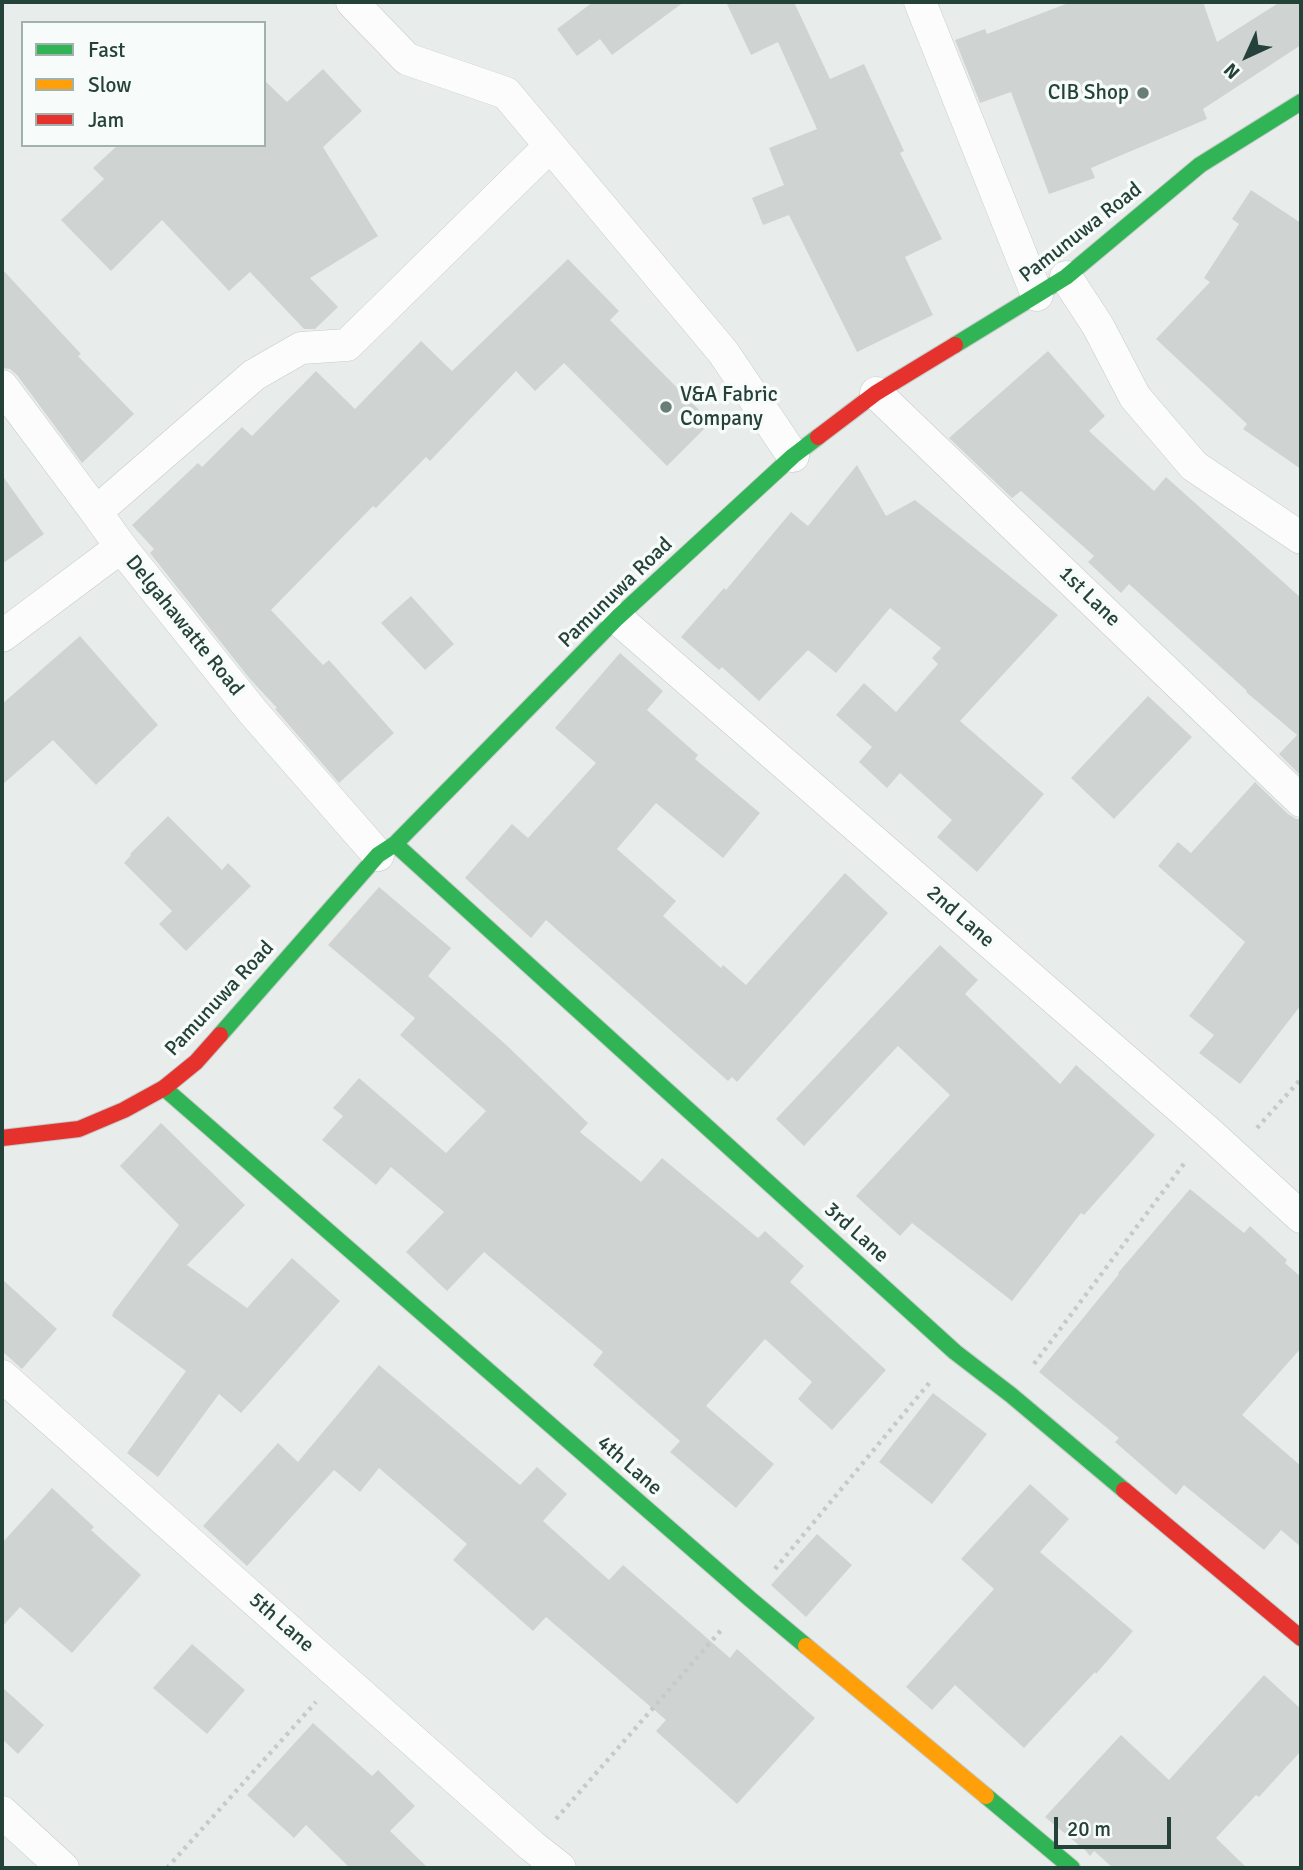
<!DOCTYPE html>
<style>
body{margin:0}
#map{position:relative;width:1303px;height:1870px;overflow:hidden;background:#e8edeb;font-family:Signika,sans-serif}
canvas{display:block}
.frame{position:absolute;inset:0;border:4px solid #24423a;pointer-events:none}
.legend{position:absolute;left:21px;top:21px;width:245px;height:126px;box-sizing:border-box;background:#f7fbf9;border:2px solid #a3b1ad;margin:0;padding:9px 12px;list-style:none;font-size:21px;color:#24423a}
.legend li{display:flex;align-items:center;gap:14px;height:35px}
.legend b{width:35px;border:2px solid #a3b1ad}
.north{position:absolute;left:1212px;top:21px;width:70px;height:70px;-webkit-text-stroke:5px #f7fbf9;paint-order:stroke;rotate:225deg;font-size:19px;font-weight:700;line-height:28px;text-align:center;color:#24423a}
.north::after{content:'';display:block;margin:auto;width:24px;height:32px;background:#24423a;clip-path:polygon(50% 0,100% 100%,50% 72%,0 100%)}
.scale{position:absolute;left:1054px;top:1817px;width:117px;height:32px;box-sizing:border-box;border:4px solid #24423a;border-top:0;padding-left:9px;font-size:21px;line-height:24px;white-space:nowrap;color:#24423a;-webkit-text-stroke:5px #f7fbf9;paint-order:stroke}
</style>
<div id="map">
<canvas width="1303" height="1870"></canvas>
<div class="frame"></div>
<ul class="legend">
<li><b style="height:9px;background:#30b455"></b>Fast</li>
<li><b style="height:9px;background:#ff9f0a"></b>Slow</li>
<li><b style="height:9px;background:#e5322d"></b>Jam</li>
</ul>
<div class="north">N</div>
<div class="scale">20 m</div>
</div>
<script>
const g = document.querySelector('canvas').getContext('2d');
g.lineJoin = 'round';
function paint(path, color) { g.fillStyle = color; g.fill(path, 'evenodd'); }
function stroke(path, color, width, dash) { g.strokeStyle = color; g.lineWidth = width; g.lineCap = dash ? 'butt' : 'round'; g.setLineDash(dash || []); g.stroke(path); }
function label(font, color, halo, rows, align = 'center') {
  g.font = font + ' Signika,sans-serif'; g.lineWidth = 7; g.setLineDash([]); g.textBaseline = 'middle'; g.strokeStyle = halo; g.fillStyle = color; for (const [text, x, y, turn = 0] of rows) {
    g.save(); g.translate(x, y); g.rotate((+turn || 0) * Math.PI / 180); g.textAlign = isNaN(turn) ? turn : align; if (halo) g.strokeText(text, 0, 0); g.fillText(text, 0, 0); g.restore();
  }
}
paint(new Path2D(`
 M593 2H684L612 55 600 39 577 56 557 29Z
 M726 2H794L830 79 864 64 904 151 900 153 942 239 905 257 933 315 857 352 789 215 763 225 752 198 784 185 769 148 817 129 778 42 751 55Z
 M1071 2H1203L1217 42 1280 2H1301V45L1203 109 1207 119 1091 168 1095 178 1049 194 1011 92 980 103 955 40 985 29 987 34Z
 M323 69 362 111 323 147 378 236 310 278 338 307 315 329H304L250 272 229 291 162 220 111 271 61 220 104 179 93 168 118 145H264V80L287 102Z
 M1251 190 1301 223V469L1243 429 1247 424 1156 339 1210 282 1204 278 1239 224 1232 219Z
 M568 259 619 311 610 320 711 422 667 466 564 363 535 391 516 371 430 461 426 457 376 508 373 506 271 610 323 665 329 660 394 733 339 783 275 709 277 708 250 679 150 553 154 549 132 525 198 463 202 467 242 427 252 436 316 371 355 409 421 341 452 371Z
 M2 269 81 354 78 356 134 414 82 463 17 375 10 369 2 368Z
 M1048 351 1105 416 1089 431 1154 491 1166 477 1301 598V776L1279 754 1297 735 1246 692 1247 691 1129 584 1121 593 1088 562 1094 556 1021 491 1012 498 949 438Z
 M857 465 886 516 915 500 1058 615 960 721 1044 794 977 872 937 837 952 820 900 773 887 788 859 762 872 747 836 715 864 683 896 712 938 664 932 658 941 648 890 608 836 673 808 650 759 701 722 667 719 670 681 637 724 588 726 590 791 512 808 526Z
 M2 475 44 534 2 564Z
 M411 596 454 644 425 670 381 623Z
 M80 636 158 725 96 785 53 740 2 785V704Z
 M620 653 663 691 647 710 698 755 695 759 760 813 723 858 656 803 617 849 676 901 663 916 721 968 723 965 746 985 845 873 888 913 737 1082 732 1077 728 1081 546 920 531 938 465 878 512 824 528 838 596 763 555 728Z
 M1148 696 1192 737 1114 819 1071 778Z
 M1255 782 1288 814 1296 819H1301V1005L1240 1084 1199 1053 1214 1035 1189 1016 1245 942 1158 866 1178 842 1191 853Z
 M168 816 222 870 228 863 251 886 186 951 159 924 172 911 124 863 131 855 130 854Z
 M379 887 451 948 428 976 503 1042 588 1123 580 1132 641 1182 662 1158 758 1238 765 1231 804 1266 790 1282 886 1370 832 1430 798 1399 812 1382 765 1339 706 1406 774 1464 736 1508 670 1452 680 1441 593 1365 603 1352 484 1252 447 1291 406 1252 444 1212 391 1167 376 1185 322 1140 343 1116 333 1108 359 1078 446 1153 486 1111 400 1035 415 1018 328 945Z
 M940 945 978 980 965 994 1060 1084 1076 1065 1155 1135 1084 1215 1081 1213 1012 1301 912 1223 900 1236 856 1196 950 1095 898 1046 804 1146 776 1119Z
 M161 1123 245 1205 187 1265 247 1308 292 1258 340 1301 241 1413 219 1394 158 1477 127 1453 186 1371 112 1316 114 1311 179 1225 120 1166Z
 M1190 1189 1244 1233 1250 1226 1287 1260 1285 1263 1301 1277V1348L1242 1415 1301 1466V1547L1281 1530 1264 1550 1184 1485 1176 1495 1115 1442 1119 1438 1039 1372 1119 1274 1118 1273Z
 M2 1279 57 1329 22 1369 2 1351Z
 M379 1365 520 1485 537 1467 567 1494 543 1521 609 1580 623 1565 730 1658 737 1649 815 1718 737 1804 656 1731 666 1720 546 1617 533 1631 453 1560 467 1544 379 1468 360 1492 334 1470 247 1566 203 1526 278 1443 298 1462Z
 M933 1393 987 1434 932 1504 879 1462Z
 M1030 1484 1069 1519 1040 1552 1133 1631 1096 1674 1095 1672 1024 1748 955 1685 932 1710 906 1687 994 1589 961 1559Z
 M52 1488 94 1527 91 1530 141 1575 72 1653 20 1607 2 1627V1543Z
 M817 1534 852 1565 806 1617 771 1585Z
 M192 1644 245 1690 207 1734 153 1688Z
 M1264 1675 1301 1709V1751L1259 1797 1256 1795 1216 1838 1247 1868H1113L1094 1851 1090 1856 1086 1851 1045 1817 1121 1735 1169 1780Z
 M2 1687 44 1725 18 1754 2 1739Z
 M313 1723 372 1776 378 1770 415 1806 390 1831 428 1868H350L306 1825 294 1838 247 1795Z`), '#cfd4d2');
const street = new Path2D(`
 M352 2 407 59 506 93 723 352 793 456
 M920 2 1037 295
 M1066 277 1098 326 1135 397 1194 466 1301 538
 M2 386 96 512 121 547 253 712 378 855
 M876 393 1301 801
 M96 512 254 375 301 348 347 345 550 146
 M617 618 1208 1132 1301 1217
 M2 636 121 547
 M2 1376 532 1846 560 1868
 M2 1812 63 1868`);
const fast = new Path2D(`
 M955 345 1066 277 1200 165 1301 102
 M395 844 955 1352 1011 1395 1124 1490
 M220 1035 378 855 395 844 617 618 793 456 818 437
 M164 1088 750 1599 806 1646
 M986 1796 1072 1868`);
const slow = new Path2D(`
 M806 1646 986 1796`);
const jam = new Path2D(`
 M818 437 876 393 955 345
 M2 1138 79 1129 124 1110 164 1088 196 1062 220 1035
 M1124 1490 1301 1638`);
stroke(street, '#c5cac8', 33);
stroke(fast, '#c3cbc8', 18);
stroke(slow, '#c3cbc8', 18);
stroke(jam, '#c3cbc8', 18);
stroke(new Path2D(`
 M1257 1128 1301 1079
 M1034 1364 1186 1161
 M775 1569 930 1382
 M556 1819 723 1628
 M167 1868 316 1702`), '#c3ccca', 4.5, [3.5, 5]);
stroke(street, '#fcfcfc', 32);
stroke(fast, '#30b455', 16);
stroke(slow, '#ff9f0a', 16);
stroke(jam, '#e5322d', 16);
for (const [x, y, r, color] of [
 [1143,93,7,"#697e78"],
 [666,407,7,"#697e78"]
]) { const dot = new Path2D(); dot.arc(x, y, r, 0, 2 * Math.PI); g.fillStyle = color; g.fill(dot); stroke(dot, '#f7fbf9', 2.5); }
label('21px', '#24423a', '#f7fbf9', [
 ["CIB Shop",1129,93],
 ["V&A Fabric",680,395,"left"],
 ["Company",680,419,"left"]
], 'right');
label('21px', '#24423a', '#f7fbf9', [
 ["Pamunuwa Road",1081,233,-38],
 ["Pamunuwa Road",616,593,-44],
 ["1st Lane",1089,597,44],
 ["Delgahawatte Road",184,626,51],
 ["2nd Lane",960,917,41],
 ["Pamunuwa Road",220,999,-47],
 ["3rd Lane",856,1233,42],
 ["4th Lane",629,1466,41],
 ["5th Lane",281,1623,41]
]);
</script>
